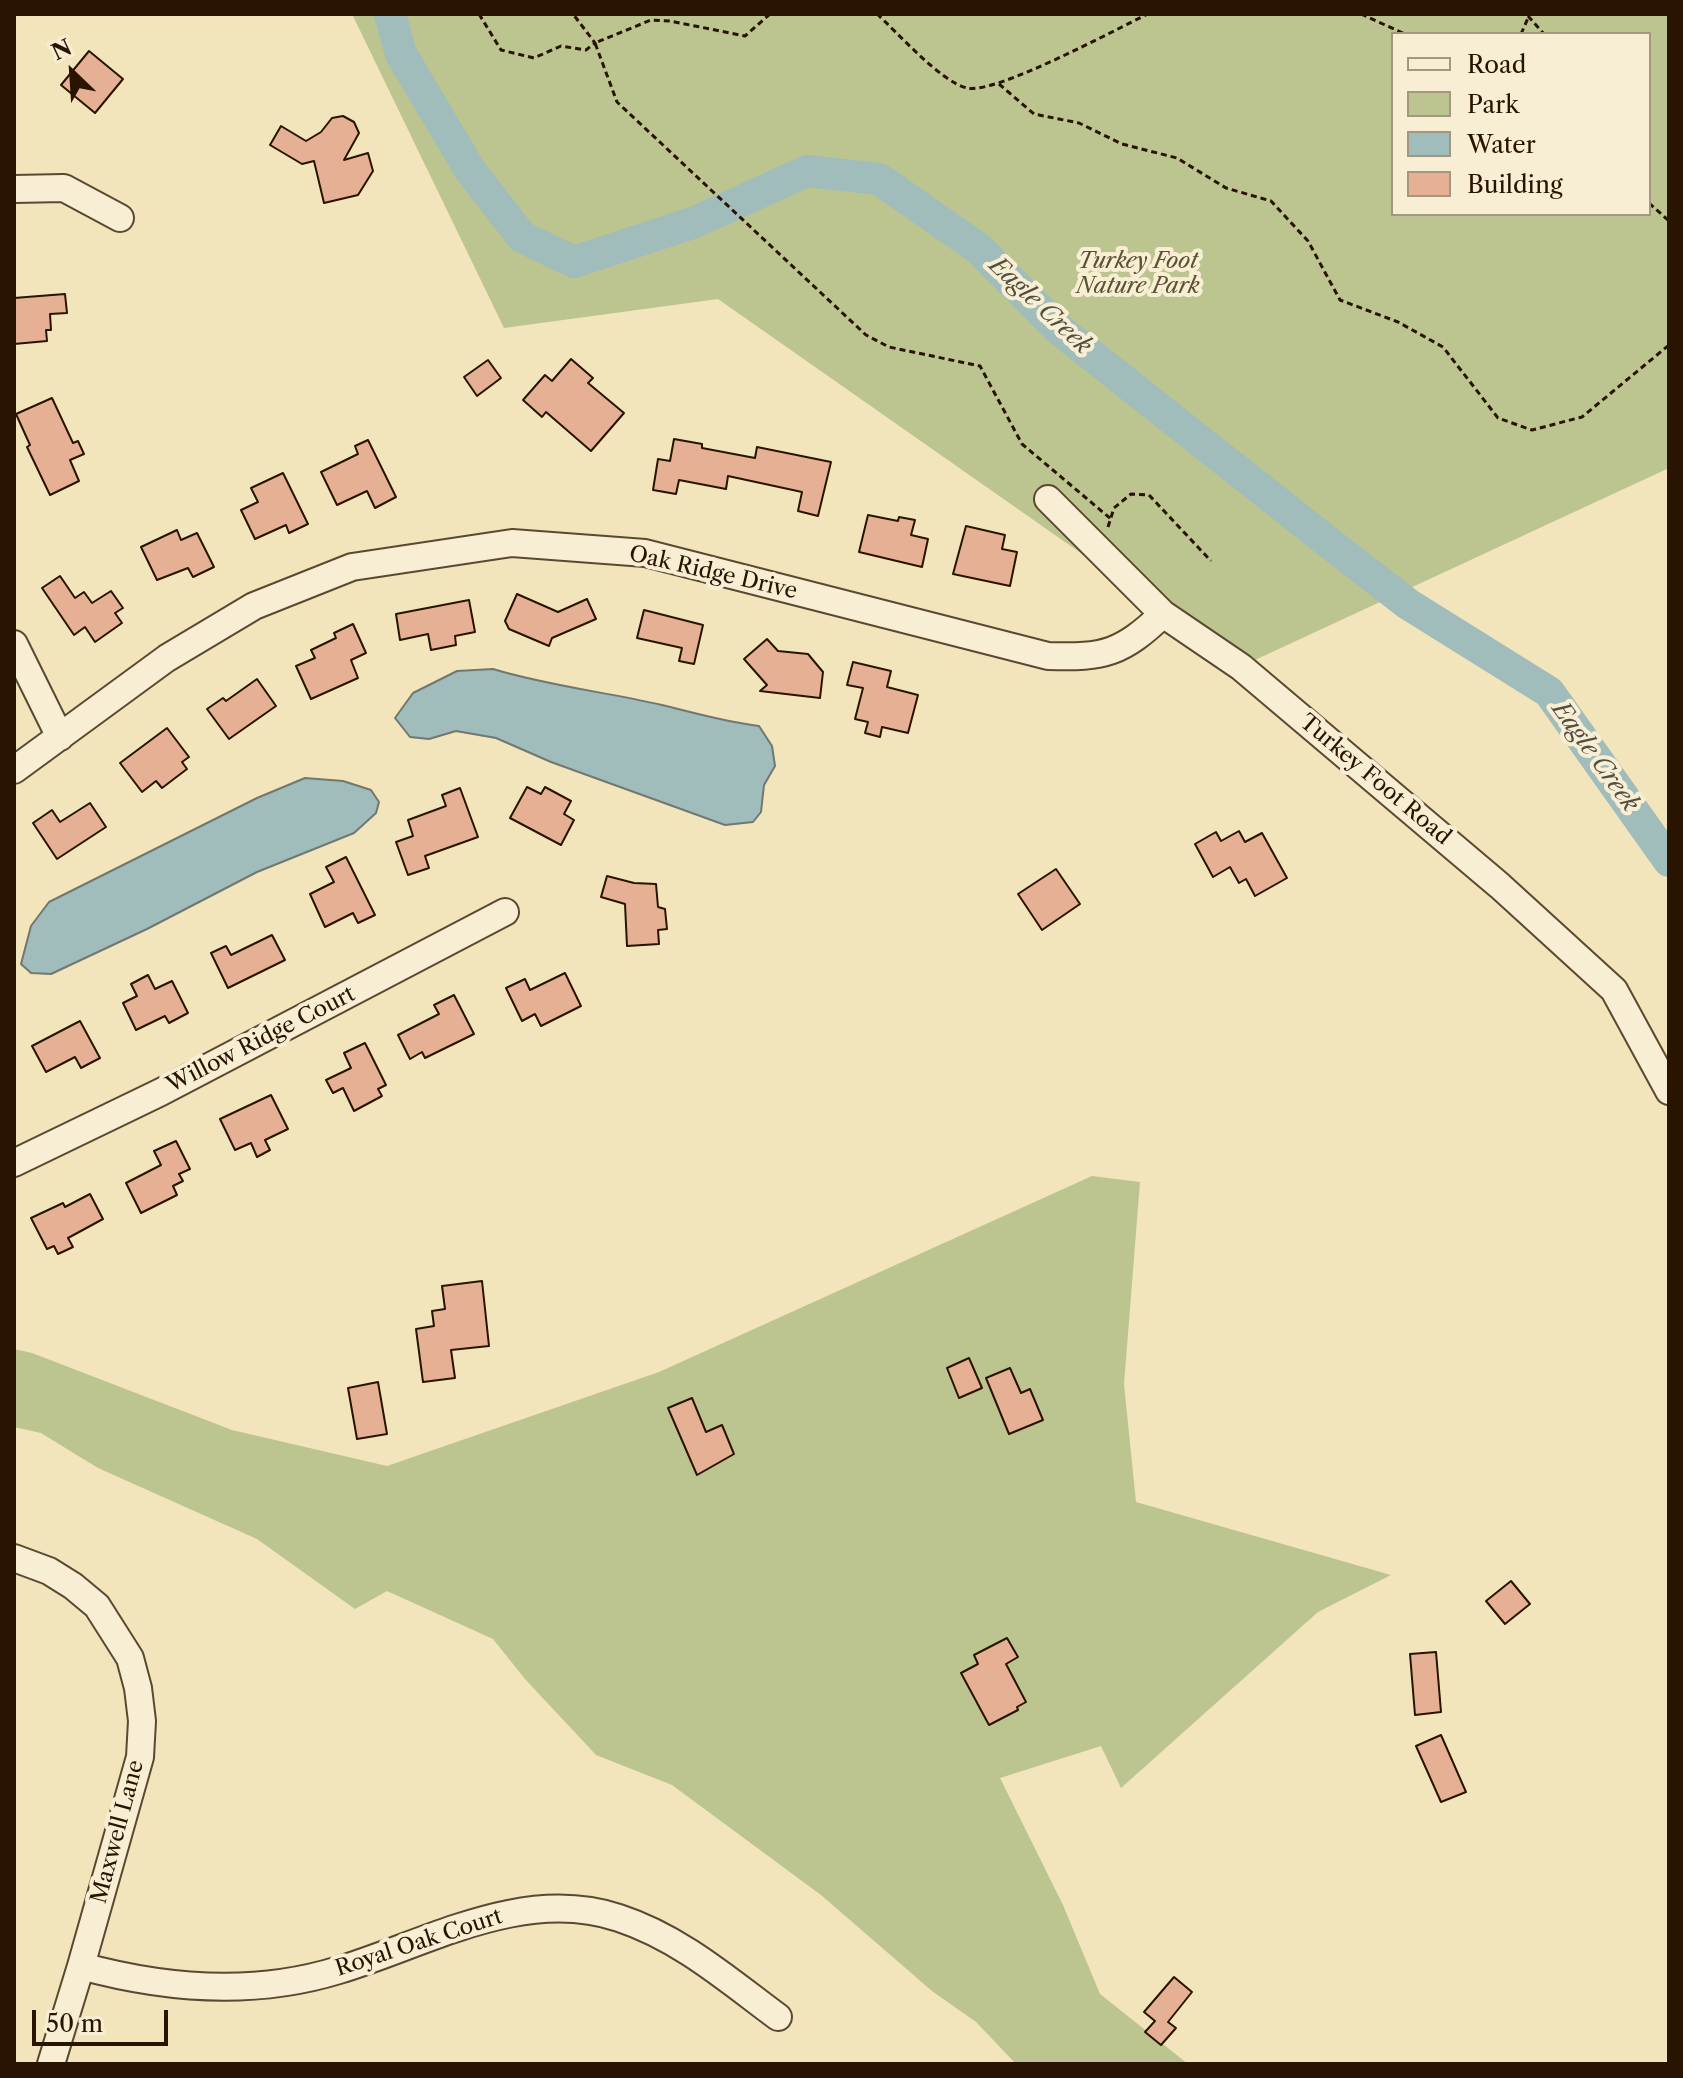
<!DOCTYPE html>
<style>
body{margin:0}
#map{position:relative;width:1683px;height:2078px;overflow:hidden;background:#f2e5bb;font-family:"Libre Caslon Text",serif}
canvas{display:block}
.frame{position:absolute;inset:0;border:16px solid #291301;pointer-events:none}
.legend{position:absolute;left:1391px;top:32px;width:260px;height:184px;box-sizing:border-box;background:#f7eed3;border:2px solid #a5967f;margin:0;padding:10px 14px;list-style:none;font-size:24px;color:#291301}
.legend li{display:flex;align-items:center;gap:16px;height:40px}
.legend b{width:40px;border:2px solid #a5967f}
.north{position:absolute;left:32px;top:32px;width:80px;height:80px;-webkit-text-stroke:6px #f7eed3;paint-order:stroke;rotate:335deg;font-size:22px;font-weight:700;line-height:32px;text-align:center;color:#291301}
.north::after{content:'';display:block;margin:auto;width:28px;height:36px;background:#291301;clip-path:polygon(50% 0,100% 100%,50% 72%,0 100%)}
.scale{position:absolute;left:32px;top:2010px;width:136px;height:36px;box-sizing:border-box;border:4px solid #291301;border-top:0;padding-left:10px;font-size:24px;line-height:28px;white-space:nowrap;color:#291301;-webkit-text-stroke:6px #f7eed3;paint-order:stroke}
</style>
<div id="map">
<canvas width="1683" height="2078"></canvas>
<div class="frame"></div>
<ul class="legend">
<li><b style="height:10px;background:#f7eed3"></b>Road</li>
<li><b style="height:22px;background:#bcc48f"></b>Park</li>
<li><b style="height:22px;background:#a0bcbb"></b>Water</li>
<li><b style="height:22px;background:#e5b094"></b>Building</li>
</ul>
<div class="north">N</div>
<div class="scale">50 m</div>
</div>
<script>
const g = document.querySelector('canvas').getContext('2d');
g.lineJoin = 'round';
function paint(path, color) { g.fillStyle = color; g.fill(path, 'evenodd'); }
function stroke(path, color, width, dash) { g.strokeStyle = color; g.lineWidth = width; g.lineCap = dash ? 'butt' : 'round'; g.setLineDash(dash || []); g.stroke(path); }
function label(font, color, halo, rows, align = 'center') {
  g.font = font + ' "Libre Caslon Text",serif'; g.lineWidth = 8; g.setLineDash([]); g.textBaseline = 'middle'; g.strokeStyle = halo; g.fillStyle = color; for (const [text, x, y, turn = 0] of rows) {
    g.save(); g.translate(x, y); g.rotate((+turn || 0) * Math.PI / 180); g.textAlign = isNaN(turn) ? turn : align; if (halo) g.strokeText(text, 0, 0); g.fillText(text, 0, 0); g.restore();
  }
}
paint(new Path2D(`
 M352 14H1669V468L1242 666 718 299 504 328ZM1393 34H1649V214H1393Z
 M1092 1176 1140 1182 1124 1384 1136 1502 1391 1575 1318 1612 1121 1788 1101 1746 1000 1778 1063 1905 1100 1994 1188 2064H1016L976 2022 932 1991 821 1895 672 1785 596 1755 525 1679 493 1639 387 1591 355 1609 257 1539 98 1468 41 1433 14 1427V1349L32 1353 232 1430 387 1466 659 1372Z`), '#bcc48f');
const water = new Path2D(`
 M493 669C549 686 606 692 662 705 695 713 725 722 759 726L772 746 775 766 764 785 761 812 753 822 725 825 551 762 496 738 456 731 429 739 410 737 395 718 413 693 457 671Z
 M305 778 343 781 371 790 379 802 376 813 354 833 257 872 147 929 51 974 31 973 21 964 31 926 49 902 257 798Z`);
paint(water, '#a0bcbb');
stroke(water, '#707871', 2);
stroke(new Path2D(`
 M390 14 401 54 470 170 522 237 574 262 695 222 807 171 879 179 978 248 1061 331 1333 546 1408 604 1549 692 1669 861`), '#a0bcbb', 32);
const building = new Path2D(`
 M89 51 123 79 95 113 61 85Z
 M343 116 354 122 359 133 344 160 368 153 373 171 358 195 324 203 314 161 302 164 270 145 281 126 306 141 321 132 332 118Z
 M65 294 67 313 50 314 51 330H46L47 341 14 344V298Z
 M571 359 593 378 588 383 624 413 591 451 546 412 542 417 523 400 545 375 552 381Z
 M488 360 501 378 477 396 464 377Z
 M52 398 73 443 78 441 84 454 70 460 79 481 50 495 27 447 30 445 16 414Z
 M674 439 702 444V448L755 458 757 447 831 462 818 516 798 511 802 492 728 476 726 489 679 480 676 494 653 490 658 459 670 461Z
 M368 440 396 497 375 508 367 491 337 505 321 472 358 454 355 446Z
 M283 473 308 524 289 533 286 525 255 539 241 510 258 502 251 488Z
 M868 515 898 521 899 517 915 520 911 535 928 539 922 567 859 552Z
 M966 526 1005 535 1002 549 1017 552 1010 586 953 574Z
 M177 530 181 540 197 533 214 567 193 577 188 568 157 580 141 547Z
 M60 576 75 598 84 592 92 603 111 591 123 608 115 613 122 623 95 642 85 627 74 635 42 588Z
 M517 594 558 612 587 599 596 619 552 638 549 646 509 629 505 621Z
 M469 600 475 632 455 636 456 645 431 650 428 634 400 640 396 614Z
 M644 610 703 625 694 664 679 661 682 648 637 638Z
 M353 624 366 653 351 660 358 678 311 699 296 666 315 658 311 650 336 638 334 633Z
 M767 639 778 651 808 654 823 672 820 698 760 691 767 685 744 659Z
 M853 662 891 671 887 687 918 695 908 733 882 727 880 737 865 733 868 722 855 719 863 688 847 685Z
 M257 679 276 706 229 739 207 709 223 698 226 701Z
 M167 728 189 757 182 762 187 769 162 788 156 781 142 792 120 763Z
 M527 787 541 794 545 787 571 801 564 814 574 820 561 845 510 818Z
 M460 788 478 837 425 856 429 868 408 875 396 842 413 836 408 820 446 806 442 795Z
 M90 803 106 827 57 859 33 823 52 810 60 822Z
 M1239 831 1245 842 1262 833 1287 878 1255 896 1246 879 1239 883 1230 867 1213 877 1195 844 1216 832 1221 841Z
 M346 857 375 915 358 923 353 913 325 927 310 894 334 882 326 867Z
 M1056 869 1080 904 1042 930 1018 894Z
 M607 876 634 883 656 884 658 907 665 909 667 929 658 930 659 944 627 946 625 904 601 897Z
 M272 935 285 960 228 988 211 953 226 946 231 955Z
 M565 973 581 1006 541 1026 535 1014 522 1021 506 988 525 979 530 990Z
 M148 975 155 989 172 981 188 1013 169 1023 165 1016 136 1030 123 1003 137 996 131 984Z
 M454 995 474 1034 425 1058 422 1052 410 1059 398 1035 439 1014 434 1005Z
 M80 1021 100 1058 81 1068 75 1057 46 1072 32 1046Z
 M365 1043 386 1085 378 1089 382 1096 354 1111 343 1088 333 1093 326 1080 351 1068 344 1053Z
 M271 1095 288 1129 265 1140 270 1150 257 1157 251 1143 235 1150 220 1119Z
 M176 1141 190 1169 179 1174 183 1181 173 1186 177 1195 141 1213 126 1183 161 1165 154 1151Z
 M90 1194 103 1219 68 1238 73 1247 58 1254 54 1246 47 1249 31 1218 63 1203 65 1207Z
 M482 1281 489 1346 451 1350 455 1378 423 1382 416 1329 434 1326 432 1311 445 1309 442 1286Z
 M969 1358 982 1388 959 1398 947 1368Z
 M1010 1368 1021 1393 1030 1389 1043 1420 1009 1434 986 1378Z
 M378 1382 387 1434 357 1439 348 1388Z
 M692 1398 706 1432 722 1425 734 1454 697 1475 668 1408Z
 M1511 1581 1530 1604 1505 1624 1486 1601Z
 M1007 1638 1018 1657 1006 1664 1026 1702 1017 1707 1018 1710 989 1725 961 1673 978 1664 974 1655Z
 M1436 1652 1441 1712 1415 1715 1410 1654Z
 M1441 1735 1466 1792 1441 1802 1416 1746Z
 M1174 1977 1192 1992 1168 2022 1176 2028 1161 2045 1145 2032 1155 2021 1144 2012Z`);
paint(building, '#e5b094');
stroke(building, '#291301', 2);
const minor = new Path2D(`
 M14 189 64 188 120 218
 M1048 499 1163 614 1241 667 1500 886 1614 990 1669 1091
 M14 644 60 737
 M14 770 167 658 254 606 352 567 512 543 645 553 1048 656C1105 658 1122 653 1163 614
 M14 1163 161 1092 505 912
 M14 1558 49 1571 73 1586 97 1606 130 1658 138 1688 142 1721 140 1757 81 1966 51 2064
 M81 1966C165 1989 255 1996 339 1970 428 1943 523 1886 619 1918 680 1938 728 1980 778 2017`);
stroke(minor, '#5b4830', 30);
stroke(new Path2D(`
 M479 14 501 50 534 58 561 46 586 50 595 43 573 14
 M770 14 745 36 670 21 651 20 595 43 617 102 866 335 889 347 980 366 1022 444 1111 519
 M877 14C898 33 941 82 967 88 995 95 1116 29 1148 14
 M1361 14 1405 34
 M1528 16 1544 34
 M1521 34 1528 18
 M999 84 1034 114 1079 123 1122 144 1177 158 1226 188 1271 201 1308 241 1340 300 1398 322 1443 347 1498 418 1532 430 1582 417 1669 345
 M1649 203 1669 221
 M1108 527 1114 508 1131 494 1149 495 1211 561`), '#291301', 3, [6, 4]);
stroke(minor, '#f7eed3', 26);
label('italic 22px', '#5c5133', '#f7eed3', [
 ["Turkey Foot",1138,262],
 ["Nature Park",1138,287]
]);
label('22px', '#291301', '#f7eed3', [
 ["Oak Ridge Drive",713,573,13],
 ["Turkey Foot Road",1375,780,40],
 ["Willow Ridge Court",261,1040,-27],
 ["Maxwell Lane",118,1832,-75],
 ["Royal Oak Court",419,1943,-18]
]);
label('italic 24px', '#534e42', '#f7eed3', [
 ["Eagle Creek",1040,306,43],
 ["Eagle Creek",1595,757,54]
]);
</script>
